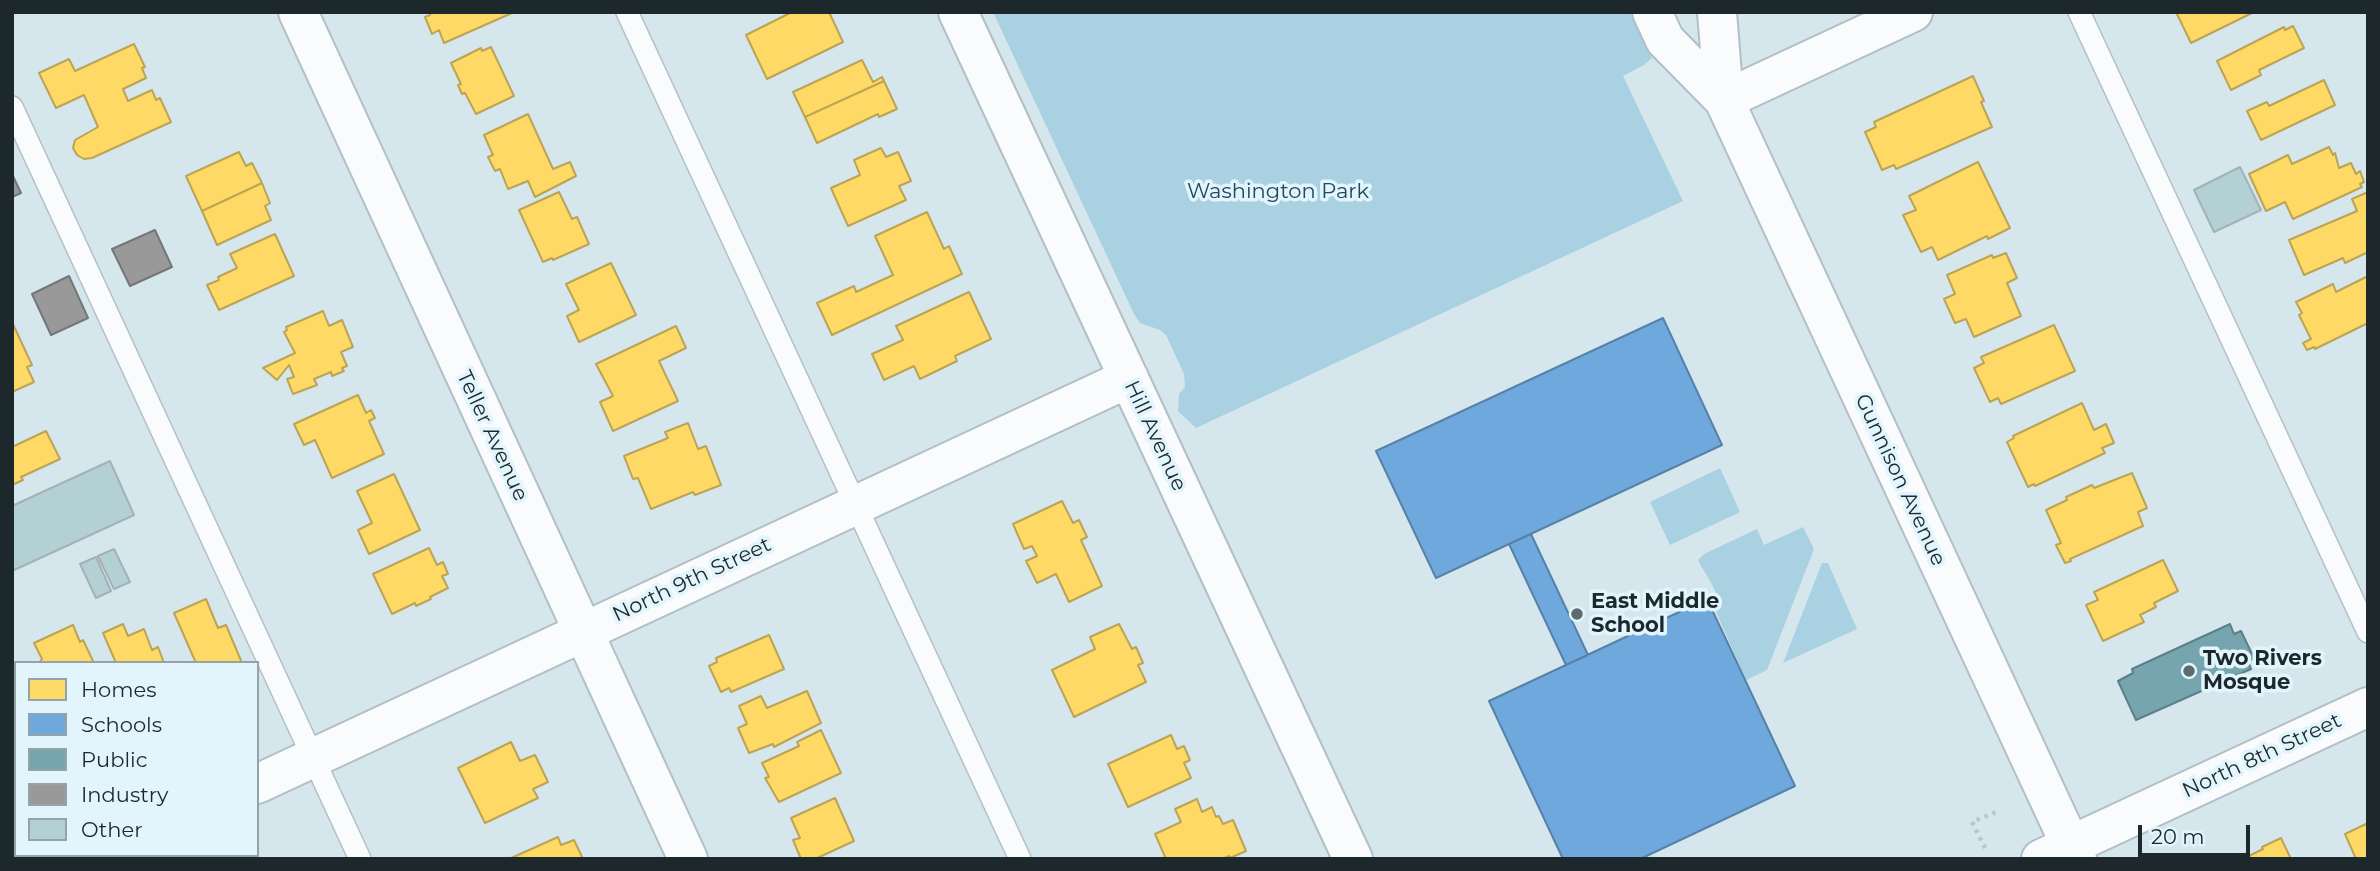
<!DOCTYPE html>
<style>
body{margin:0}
#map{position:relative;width:2380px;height:871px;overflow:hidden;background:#d5e6ed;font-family:Montserrat,sans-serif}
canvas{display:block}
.frame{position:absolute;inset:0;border:14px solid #1d282d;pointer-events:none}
.legend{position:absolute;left:14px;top:661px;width:245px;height:196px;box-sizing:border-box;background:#e2f5fd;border:2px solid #93a3aa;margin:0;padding:9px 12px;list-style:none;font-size:21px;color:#1d282d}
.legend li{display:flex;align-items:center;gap:14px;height:35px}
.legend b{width:35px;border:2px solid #93a3aa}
.scale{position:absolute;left:2138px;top:825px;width:112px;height:32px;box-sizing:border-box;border:4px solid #1d282d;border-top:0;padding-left:9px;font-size:21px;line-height:24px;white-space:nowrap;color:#1d282d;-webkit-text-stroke:5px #e2f5fd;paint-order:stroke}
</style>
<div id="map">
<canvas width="2380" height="871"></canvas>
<div class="frame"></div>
<ul class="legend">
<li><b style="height:19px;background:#ffd966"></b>Homes</li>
<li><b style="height:19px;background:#6fa8dc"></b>Schools</li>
<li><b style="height:19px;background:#76a5af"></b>Public</li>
<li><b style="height:19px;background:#999"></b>Industry</li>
<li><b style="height:19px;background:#b3d1d5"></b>Other</li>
</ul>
<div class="scale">20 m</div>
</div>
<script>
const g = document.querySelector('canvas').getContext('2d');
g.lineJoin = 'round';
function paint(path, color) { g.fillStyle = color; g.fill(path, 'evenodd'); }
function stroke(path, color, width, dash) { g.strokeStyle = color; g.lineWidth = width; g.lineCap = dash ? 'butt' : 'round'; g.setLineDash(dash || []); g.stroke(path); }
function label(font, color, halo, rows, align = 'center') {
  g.font = font + ' Montserrat,sans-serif'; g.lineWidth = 7; g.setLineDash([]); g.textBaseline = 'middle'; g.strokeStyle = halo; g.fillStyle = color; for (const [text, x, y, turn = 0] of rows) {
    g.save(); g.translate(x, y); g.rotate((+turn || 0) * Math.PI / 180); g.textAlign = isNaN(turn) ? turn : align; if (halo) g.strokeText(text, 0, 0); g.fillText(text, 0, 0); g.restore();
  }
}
paint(new Path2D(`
 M993 12H1631L1652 58 1644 65 1623 76 1683 201 1196 428 1178 411 1179 394 1185 387 1184 374 1166 335 1160 330 1140 323 1134 314Z
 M1720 468 1740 512 1670 545 1650 502Z
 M1803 527 1814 549 1767 670 1746 680 1716 612C1723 594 1706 577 1698 560L1704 554 1757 529 1764 545Z
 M1822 563H1828L1857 629 1783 663Z`), '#aad1e1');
const homes = new Path2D(`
 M429 12H511L512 13 444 43 439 30 432 34 425 17 430 15Z
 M792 12H829L843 42 767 79 746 35Z
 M2176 12H2254L2191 43Z
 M2293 26 2304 48 2259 70 2261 75 2231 90 2217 61 2284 27 2285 30Z
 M134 44 145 67 142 68 146 78 123 89 128 101 152 90 156 100 160 98 171 122 92 158 84 159 77 155 73 148 75 140 98 127 84 95 56 108 39 73 69 59 75 71Z
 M491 47 514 96 476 114 465 93 462 94 458 85 461 84 451 63 481 48 482 51Z
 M862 60 873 82 882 77 884 81 805 117 793 92Z
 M1973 76 1984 101 1981 102 1992 127 1896 169 1894 165 1882 170 1865 132 1876 127 1874 122Z
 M2324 80 2335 105 2261 140 2247 111 2267 102 2269 106Z
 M884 81 897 109 879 117 878 114 817 143 805 117Z
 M528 114 553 169 570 162 576 176 535 197 528 181 508 189 500 169 495 171 488 157 493 155 484 135Z
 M2329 147 2333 155 2335 153 2339 168 2351 163 2356 174 2360 171 2364 182 2360 184 2362 187 2293 219 2285 202 2266 211 2249 174 2288 155 2292 164Z
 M881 148 886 157 898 152 911 181 899 186 906 200 848 226 831 188 860 175 854 160Z
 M239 152 246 166 252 163 262 183 202 211 186 176Z
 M1978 162 2010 228 1988 239 1987 236 1938 260 1932 247 1921 252 1903 215 1916 210 1909 196Z
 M262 183 270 203 265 206 271 220 217 245 202 211Z
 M559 192 572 219 577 217 589 244 553 260 552 258 543 262 519 210Z
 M2368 192V252L2345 263 2343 258 2304 275 2289 240 2357 211 2352 199Z
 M927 212 944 249 949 246 962 274 832 335 817 303 854 286 856 292 893 275 875 236Z
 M275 234 294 276 219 310 207 285 219 280 218 277 237 268 230 254Z
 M2006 253 2017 278 2007 283 2021 316 1974 337 1966 319 1955 323 1944 299 1955 294 1947 275 1992 255 1993 258Z
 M611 263 636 315 579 342 567 316 579 310 566 284Z
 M2368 276V323L2315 349 2314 347 2307 350 2303 343 2311 339 2299 315 2302 313 2296 302 2333 284 2336 292Z
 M969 292 991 339 955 356 957 361 920 379 914 366 884 380 872 354 903 340 896 326Z
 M323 311 329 326 342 320 353 347 341 352 347 366 342 368 344 371 332 376 331 372 314 379 317 385 293 394 287 379 294 377 289 365 277 380 263 368 295 353 284 332 287 330 286 327Z
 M12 322 32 365 27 367 34 382 12 392Z
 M2054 325 2075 371 2001 404 1998 398 1990 402 1974 368 1984 363 1981 357Z
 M676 326 686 348 659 361 678 401 613 431 600 402 613 396 596 364Z
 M358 395 366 413 371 410 375 418 369 421 384 454 332 478 315 440 304 445 294 424Z
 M2082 403 2094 430 2106 424 2114 443 2102 448 2105 453 2035 486 2034 484 2028 487 2007 442 2014 438 2013 436Z
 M688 423 698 449 706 446 721 485 695 495 693 492 651 509 638 478 633 479 624 456 668 438 665 432Z
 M46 431 60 459 21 477 23 480 12 485V447Z
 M2132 473 2147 508 2138 512 2143 526 2070 559 2071 561 2065 563 2056 545 2061 543 2046 510 2067 500 2066 497 2092 485 2094 488Z
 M394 474 420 530 369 554 358 530 372 523 357 491Z
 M1062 501 1073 523 1079 520 1087 537 1081 540 1102 586 1069 602 1056 574 1037 583 1026 561 1037 556 1032 546 1024 549 1013 524Z
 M429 548 437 565 443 562 448 574 442 576 448 588 430 597 431 599 416 606 415 603 392 614 373 574Z
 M2163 560 2178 591 2154 603 2156 607 2140 615 2144 622 2103 641 2086 605 2098 600 2094 592Z
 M206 599 218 628 226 625 242 663H196L174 613Z
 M123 624 128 636 144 629 152 650 158 647 164 663H116L103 633Z
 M1119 624 1132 649 1136 647 1143 663 1138 665 1146 682 1074 717 1052 670 1095 649 1090 637Z
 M73 625 80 642 83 640 94 663H39L42 659 34 643Z
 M769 635 784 669 731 692 729 688 721 692 709 666 717 662 716 658Z
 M807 691 821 723 774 747 773 744 749 753 738 728 747 724 739 706 761 696 767 708Z
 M821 730 841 773 779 802 765 778 769 777 762 763 799 746 797 742Z
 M1171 735 1177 749 1184 746 1190 760 1184 763 1191 778 1128 807 1108 764Z
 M511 742 520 761 535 755 548 782 533 789 538 798 485 823 458 768Z
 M835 798 854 841 815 859H801L793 840 800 838 791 818Z
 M1197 799 1202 812 1212 807 1216 817 1219 816 1223 824 1233 820 1246 851 1230 858 1229 856 1223 859H1166L1155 834 1181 822 1175 809Z
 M2368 823V859H2356L2345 834Z
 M558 837 561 845 574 840 583 859H509Z
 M2281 838 2291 859H2243L2263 849 2262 847Z`);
paint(homes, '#ffd966');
stroke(homes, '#bba455', 2);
const schools = new Path2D(`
 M1663 318 1722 445 1436 578 1376 451Z
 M1531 534 1588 655 1566 665 1509 544Z
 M1707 599 1795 786 1640 859H1563L1489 701Z`);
paint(schools, '#6fa8dc');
stroke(schools, '#5682a8', 2);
const public = new Path2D(`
 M2230 624 2234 634 2241 631 2254 658 2248 661 2251 669 2136 720 2118 681 2133 673 2132 669Z`);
paint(public, '#76a5af');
stroke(public, '#5b8088', 2);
const industry = new Path2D(`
 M12 174 21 193 12 197Z
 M155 230 172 267 130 286 112 249Z
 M69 276 88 318 51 335 32 294Z`);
paint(industry, '#999');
stroke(industry, '#747779', 2);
const building = new Path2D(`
 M2240 167 2261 210 2214 232 2194 190Z
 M110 461 134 515 12 571V506Z
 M114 549 130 582 114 589 98 556Z
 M96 557 111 591 96 598 80 564Z`);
paint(building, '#b3d1d5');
stroke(building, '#a4b2b5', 2);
const lane = new Path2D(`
 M627 12 1020 859
 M2079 12 2368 632
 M12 107 360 859`);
const street = new Path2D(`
 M298 12 688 859
 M958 12 1353 859
 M1724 100 1913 12
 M257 784 1129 378
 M12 809 16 816
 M34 855 36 859
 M98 859 105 855
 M2041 859 2368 707`);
const secondary = new Path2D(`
 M1652 12 1665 40 1724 100 2077 859
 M1717 12 1724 100`);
stroke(lane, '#b2bfc5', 24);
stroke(street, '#b2bfc5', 42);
stroke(secondary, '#b2bfc5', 42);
stroke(new Path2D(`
 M1985 848 1972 822 1996 812`), '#bfc4c7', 4.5, [3.5, 5]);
stroke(lane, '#f9fbfc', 21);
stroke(street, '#f9fbfc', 38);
stroke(secondary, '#f9fbfc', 38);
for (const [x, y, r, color] of [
 [1577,614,7,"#5d6a70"],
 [2189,671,7,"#5d6a70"]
]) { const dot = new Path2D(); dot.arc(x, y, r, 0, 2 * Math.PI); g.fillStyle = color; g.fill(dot); stroke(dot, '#e2f5fd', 2.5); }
label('21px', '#204959', '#e2f5fd', [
 ["Washington Park",1278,192]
]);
label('21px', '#1d282d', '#e2f5fd', [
 ["Teller Avenue",492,436,65],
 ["Hill Avenue",1155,436,65],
 ["Gunnison Avenue",1900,480,65],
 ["North 9th Street",692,580,-25],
 ["North 8th Street",2262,756,-25]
]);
label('bold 21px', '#1d282d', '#e2f5fd', [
 ["East Middle",1591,602],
 ["School",1591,626],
 ["Two Rivers",2203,659],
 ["Mosque",2203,683]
], 'left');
</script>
